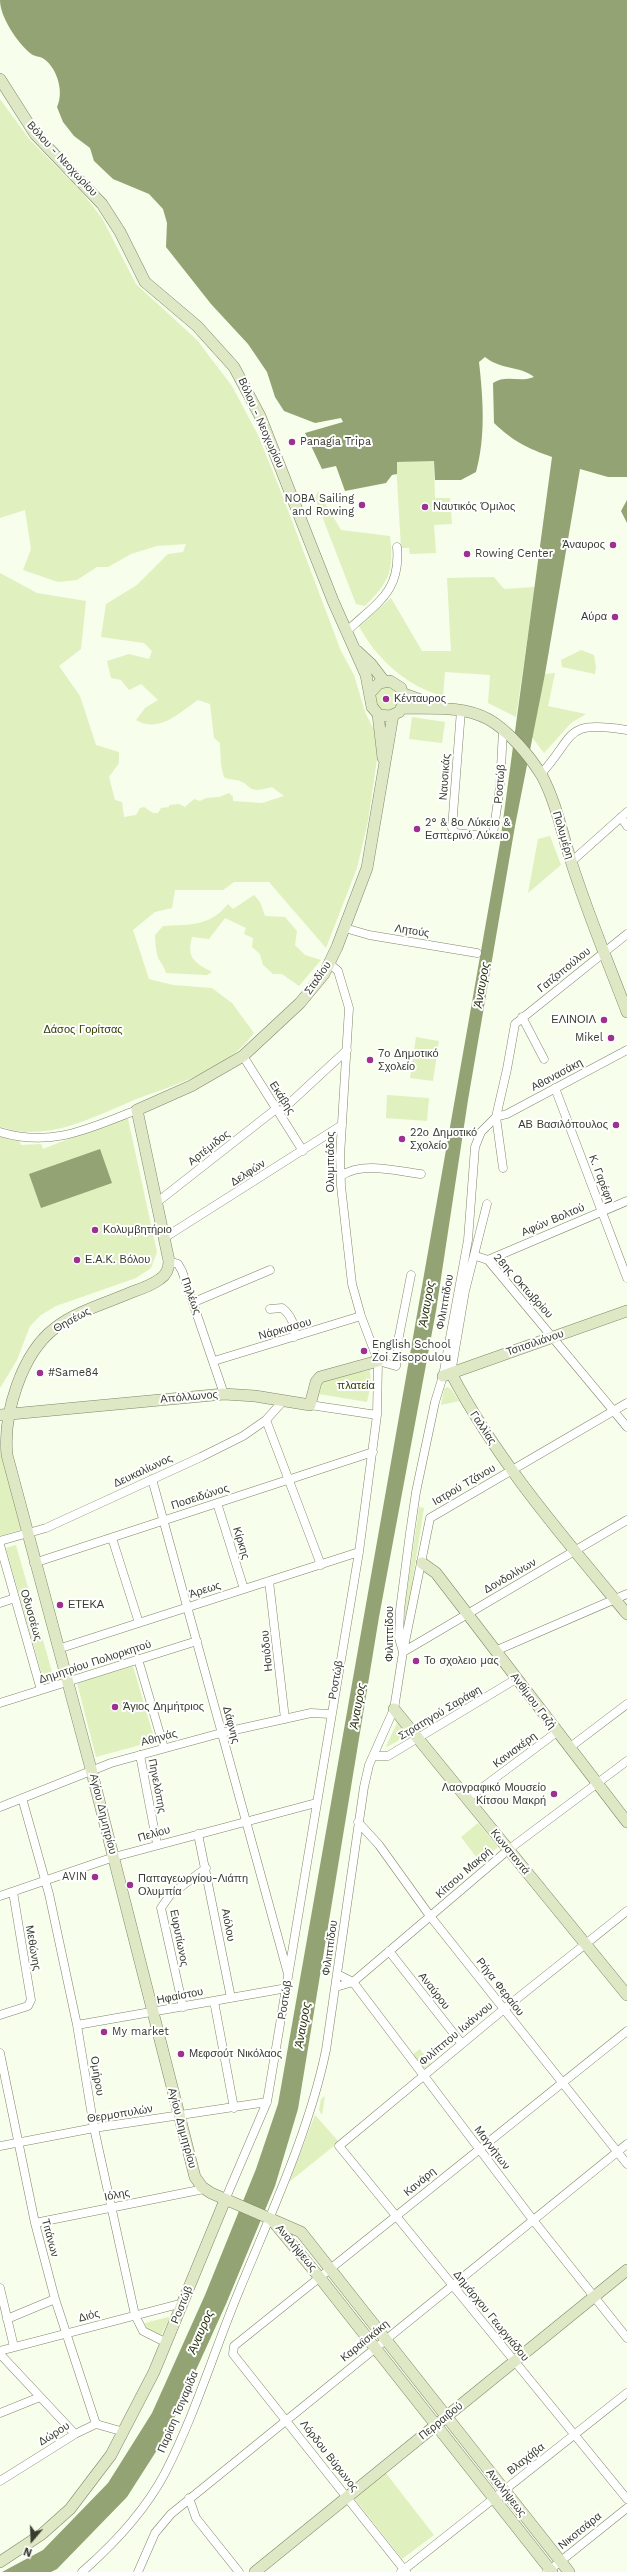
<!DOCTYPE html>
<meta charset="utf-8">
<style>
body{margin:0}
#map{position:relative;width:627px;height:2572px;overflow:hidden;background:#f7feeb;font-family:"Work Sans",sans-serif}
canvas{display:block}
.north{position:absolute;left:12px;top:2520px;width:40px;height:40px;-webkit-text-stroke:3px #fff;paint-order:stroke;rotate:199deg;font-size:11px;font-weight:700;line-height:16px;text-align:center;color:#383c30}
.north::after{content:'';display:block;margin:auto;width:14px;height:18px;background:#383c30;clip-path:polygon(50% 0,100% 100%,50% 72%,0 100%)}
</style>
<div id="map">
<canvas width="627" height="2572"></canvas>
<div class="north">N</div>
</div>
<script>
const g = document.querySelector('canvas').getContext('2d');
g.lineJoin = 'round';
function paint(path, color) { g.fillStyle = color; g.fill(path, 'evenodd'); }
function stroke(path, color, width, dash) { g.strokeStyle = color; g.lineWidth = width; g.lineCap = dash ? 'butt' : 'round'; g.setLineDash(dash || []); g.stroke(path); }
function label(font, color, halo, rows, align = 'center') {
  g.font = font + ' "Work Sans",sans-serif'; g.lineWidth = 4; g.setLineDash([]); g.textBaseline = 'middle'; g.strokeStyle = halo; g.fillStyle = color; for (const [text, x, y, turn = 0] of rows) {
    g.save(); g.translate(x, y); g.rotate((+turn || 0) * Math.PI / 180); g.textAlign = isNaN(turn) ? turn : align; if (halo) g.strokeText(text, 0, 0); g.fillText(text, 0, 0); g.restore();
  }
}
paint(new Path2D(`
 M0 99 30 140 81 191 102 218 136 284 197 340 232 386 258 435 283 497 341 651 354 675 365 712 374 730 377 759 368 821 357 868 326 948 269 882H234L223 890H175L172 908 155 912 133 930 149 979 173 985 212 988 232 1003 254 1033C226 1071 176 1084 134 1100 100 1114 67 1132 30 1132 20 1133 10 1129 0 1127V573L37 593 86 601 81 649 59 666 80 696 96 745 119 752V763L109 777 115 800 122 802 124 817 136 815 140 808 144 807 153 813H158L161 808 169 807V805L179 804 185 807 194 799 200 801 206 798 219 797 229 793 233 797V801L262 803 284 796 272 787C244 795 254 784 236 780 232 779 228 780 224 777L221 765 220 743 214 738 210 704 198 700C180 712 159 734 136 720L145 708 158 700 141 684 129 690 121 680 111 678 107 661 129 654 149 659 152 651 144 643 101 637 106 604 137 585 168 554 183 552 186 544 157 546 131 554 108 567H97L77 580 58 582 23 570 31 549 25 510 0 518Z
 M434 460 435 498H450L452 524 434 525 436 553 410 554 409 548H401L396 462Z
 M318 491 341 530 390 536C394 571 390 581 365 606L356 604 315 498Z
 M494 577 504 589 535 587 516 717 488 703 490 675 445 672 443 696C408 687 376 659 359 626L391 598 422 651H451L447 578Z
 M581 650 594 655 596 667 595 674 562 667 561 660Z
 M555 673 548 706 586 714 571 723 544 753 531 736 545 674Z
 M390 686 399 694 398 706 387 713 375 707 373 702 377 689Z
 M412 717 445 722 442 743 409 739Z
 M550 836 561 865 528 893 538 839Z
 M254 895 260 902 265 916 285 917 297 931 295 945 305 955 321 960 299 986 282 974H273L263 965 260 954 252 947 253 938 244 934 246 928 225 918 209 939 192 937C186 958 195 963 212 972L207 975 166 973C164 966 161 963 158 958 156 951 155 942 155 935L163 926C191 924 209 927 228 904L233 909Z
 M416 1037 439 1041 433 1081 410 1078Z
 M387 1095 429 1098 427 1121 386 1118Z
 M124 1117 128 1119 157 1252 151 1268 136 1278 56 1306 41 1315 30 1326 17 1360 0 1388V1135L19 1139 21 1145 41 1144 43 1149Z
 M370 1370 371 1384 367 1402 319 1394 323 1380Z
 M447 1387 451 1389 459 1401 441 1405 444 1389Z
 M0 1449 21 1530 0 1536Z
 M419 1507 424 1508 404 1635 405 1605Z
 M16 1545 54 1679 44 1682 6 1548Z
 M133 1666 155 1741 96 1757 77 1683Z
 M398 1721 408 1735 387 1747 386 1746Z
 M478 1823 498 1847 480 1862 461 1837Z
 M420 2049 431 2064 424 2070 412 2055Z
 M325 2096 322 2115 319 2110 321 2099Z
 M315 2115 339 2142 289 2182Z
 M168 2317 170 2318 161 2335 146 2328 145 2323Z
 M385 2472 434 2535 402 2559 353 2497Z`), '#e0f0be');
paint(new Path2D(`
 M0 0H627V477H608L580 469 545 674 515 826 468 1100 436 1311 379 1617 298 2109 275 2186 226 2304 166 2436 127 2497 57 2569 51 2572H2L43 2550 108 2483 152 2413 205 2295 256 2169 278 2104 500 843 552 457C527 448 514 442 494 423L493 383C506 374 520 383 534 377 521 366 501 370 485 357L479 362C483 398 486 436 476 472L461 480H435L434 461 397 462V474L392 475 386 483 345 491 336 466 322 469 305 433 343 422 341 418 315 423 284 411 275 397 267 372 248 344 211 304 166 247 167 223 163 209 149 194 113 179 94 161 90 148 74 136 63 122 57 107C64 93 58 69 44 59 40 56 34 57 30 53 17 42 0 17 0 0Z
 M627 500V523L621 511Z
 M100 1149 112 1183 41 1208 29 1174Z`), '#93a373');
const street = new Path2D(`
 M346 632C376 603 401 593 397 547
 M461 710 452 828 455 833 486 836 493 834 500 787 503 730
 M541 774C577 734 563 720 627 730
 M621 817 627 826
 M571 862 627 812
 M345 928 369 935 477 953
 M522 1017 544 1059
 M243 1056 303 1151
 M555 1088 627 1278
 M279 1113 347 1050
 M0 1132C53 1148 89 1128 137 1110
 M503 1168 496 1117 507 1114 627 1050
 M341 1176C362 1161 396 1171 421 1174
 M156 1203 276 1109
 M164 1238 342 1125
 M476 1256 488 1260 627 1427
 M488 1260 627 1201
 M169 1261 178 1264 182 1271 224 1394
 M194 1302 270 1270
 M270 1309 282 1308C291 1315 296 1326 294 1337
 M214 1361 361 1316
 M378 1361 396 1366 399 1336 411 1275
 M451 1373 465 1291 487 1204
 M310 1405 377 1415
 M266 1420 321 1565
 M152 1479 288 1974
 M217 1503 244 1589
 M112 1538 139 1623
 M0 1541 46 1528 201 1457 243 1436 266 1420 284 1400
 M0 1545 41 1690
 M34 1563 373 1452
 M269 1581 285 1719
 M0 1603 15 1598
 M58 1649 359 1552
 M495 1651 627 1594
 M403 1652 430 1518 627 1403
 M403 1652 627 1520
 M138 1659 164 1748
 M0 1703 197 1641
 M569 1748 627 1704
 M140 1755 157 1844
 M373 1756H388L516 1679
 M22 1798 49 1894 77 2025 94 2128 135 2315 143 2331 167 2343
 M467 1799 557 1732
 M0 1807 111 1763 221 1733 311 1713 330 1714
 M358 1822 379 1845 430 1916 627 2164
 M198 1834 231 1998
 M0 1896 114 1857 316 1803
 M627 1911 504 2009 339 2146 627 2499
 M389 1951 462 2044
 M337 1974 353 1982 533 2220 627 2338
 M336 1987 353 1982 508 1850 627 1761
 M214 2001 234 2108
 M183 2007 161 1908 170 1895 206 1868
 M0 2015 28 2006 31 2000 13 1892
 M77 2025 287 1988
 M0 2053 35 2223 55 2299 96 2424
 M0 2146 94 2128 267 2102
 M225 2200 267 2102 359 1552 377 1415 378 1361 361 1316 352 1284 341 1186 340 1156 349 1008 338 971 330 964
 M35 2223 204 2189
 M0 2288 14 2347
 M7 2319 55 2299
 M0 2351 183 2303
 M0 2354 75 2434
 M0 2413 40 2397
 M0 2481 75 2434 96 2424 124 2432
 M189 2498 196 2518 239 2572
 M82 2572C114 2544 145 2511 165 2473 195 2415 214 2351 239 2291 271 2213 309 2132 326 2050L364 1787 369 1765 394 1709 403 1652 399 1638 400 1610 410 1533 416 1492 435 1402 443 1376 468 1240 475 1147 481 1132 496 1117 507 1069 515 1024 627 934
 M138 2572 155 2533 171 2514 627 2144
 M401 2572 627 2393
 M406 2572 233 2354 234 2346 627 2031
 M547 2572 627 2508`);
const secondary = new Path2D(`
 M0 79 35 134 102 204 120 232 145 282 197 326 234 367 260 416 333 601 366 675 372 707 379 715 390 716 399 712 404 703 401 688 390 681 379 683 370 693
 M357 651 371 664 384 681
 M404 694 443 708
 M402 708C430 709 462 705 488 719 508 730 530 756 542 776 556 802 562 833 571 861 587 912 608 962 627 1012
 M378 714 383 758
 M393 715 367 868 337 947 324 974 300 1003 243 1056 191 1086 137 1110 169 1261C169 1268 166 1275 160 1279 152 1285 141 1289 132 1292 107 1303 77 1311 55 1328 21 1354 3 1415 7 1455L91 1769 195 2177 202 2187 211 2193 301 2232 569 2572
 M451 1373C497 1461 564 1538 627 1614
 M443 1376 627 1311
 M0 1415 224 1394 255 1396 310 1405 316 1382 320 1377 378 1361
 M422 1563 436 1573 627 1822
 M394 1709 627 1995
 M271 2219 320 2278 552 2572
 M0 2562 42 2534 70 2509 111 2455 154 2372 225 2200
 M255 2572 627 2270`);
stroke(street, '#7d876a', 9);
stroke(secondary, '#7d876a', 12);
stroke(street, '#fff', 8);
stroke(secondary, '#dfe8c4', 11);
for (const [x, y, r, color] of [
 [292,442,4,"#9d3191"],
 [362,505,4,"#9d3191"],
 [425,507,4,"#9d3191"],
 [613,545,4,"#9d3191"],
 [467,554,4,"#9d3191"],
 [615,617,4,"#9d3191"],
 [386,699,4,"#9d3191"],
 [417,829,4,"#9d3191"],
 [604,1020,4,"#9d3191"],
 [611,1038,4,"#9d3191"],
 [370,1060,4,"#9d3191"],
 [616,1125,4,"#9d3191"],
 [402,1139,4,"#9d3191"],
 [95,1230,4,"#9d3191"],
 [77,1260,4,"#9d3191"],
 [364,1351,4,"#9d3191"],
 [40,1373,4,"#9d3191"],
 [60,1605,4,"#9d3191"],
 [416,1661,4,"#9d3191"],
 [115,1707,4,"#9d3191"],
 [554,1794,4,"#9d3191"],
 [95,1877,4,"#9d3191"],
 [130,1885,4,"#9d3191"],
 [104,2032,4,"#9d3191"],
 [181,2054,4,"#9d3191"]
]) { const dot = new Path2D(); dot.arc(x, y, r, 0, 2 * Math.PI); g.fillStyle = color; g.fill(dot); stroke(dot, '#fff', 1.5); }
label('11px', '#383c30', '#fff', [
 ["Βόλου - Νεοχωρίου",62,159,47],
 ["Βόλου - Νεοχωρίου",261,423,66],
 ["Ναυσικάς",445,777,-86],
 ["Ροστώβ",500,784,-85],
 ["Πολυμέρη",563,835,73],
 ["Λητούς",412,931,9],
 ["Γατζοπούλου",564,970,-39],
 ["Σταδίου",318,978,-55],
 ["Αθανασάκη",557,1075,-28],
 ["Εκάβης",282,1098,57],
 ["Αρτέμιδος",209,1148,-38],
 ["Ολυμπιάδος",331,1162,-90],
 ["Δελφών",248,1173,-33],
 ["Κ. Γαρέφη",601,1179,69],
 ["Αφών Βολτού",553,1220,-23],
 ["28ης Οκτωβρίου",523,1286,48],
 ["Πηλέως",191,1296,70],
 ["Φιλιππίδου",445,1302,-80],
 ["Θησέως",72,1320,-29],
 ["Νάρκισσου",285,1329,-16],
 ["Τσιτσιλιάνου",535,1343,-19],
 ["Απόλλωνος",189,1397,-5],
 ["Γαλλίας",483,1428,56],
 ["Δευκαλίωνος",143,1471,-25],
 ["Ιατρού Τζάνου",464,1485,-30],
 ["Ποσειδώνος",200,1497,-18],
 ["Κίρκης",241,1543,73],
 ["Δονδολίνων",510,1576,-30],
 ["Άρεως",205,1590,-18],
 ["Οδυσσέως",31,1615,74],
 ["Φιλιππίδου",390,1634,-90],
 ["Ησιόδου",267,1651,-96],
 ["Δημητρίου Πολιορκητού",95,1662,-18],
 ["Ροστώβ",336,1680,-80],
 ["Ανθίμου Γαζή",533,1701,53],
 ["Στρατηγού Σαράφη",440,1713,-31],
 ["Δάφνης",231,1725,75],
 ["Αθηνάς",159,1738,-15],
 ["Κανισκέρη",515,1750,-37],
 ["Πηνελόπης",157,1786,79],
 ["Αγίου Δημητρίου",103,1814,76],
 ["Πελίου",154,1834,-16],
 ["Κωνσταντά",510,1852,51],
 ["Κίτσου Μακρή",464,1873,-41],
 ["Αιόλου",228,1925,79],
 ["Ευρυτίωνος",179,1938,79],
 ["Μεθώνης",33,1948,80],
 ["Φιλιππίδου",330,1948,-82],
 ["Ρήγα Φεραίου",500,1987,52],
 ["Αναύρου",434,1991,52],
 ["Ηφαίστου",180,1996,-11],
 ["Ροστώβ",285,2000,-81],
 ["Φιλίππου Ιωάννου",456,2034,-40],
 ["Ομήρου",97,2076,81],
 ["Θερμοπυλών",120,2114,-9],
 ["Αγίου Δημητρίου",182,2128,75],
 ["Μαγνήτων",492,2148,53],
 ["Κανάρη",420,2182,-40],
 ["Ιόλης",117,2195,-11],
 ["Τιτάνων",50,2238,75],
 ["Αναλήψεως",296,2248,50],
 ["Ροστώβ",182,2305,-68],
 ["Διός",89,2316,-15],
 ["Δημάρχου Γεωργιάδου",491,2316,51],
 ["Καραϊσκάκη",365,2341,-39],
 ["Παρίση Τσιγαρίδα",178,2412,-67],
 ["Περραιβού",441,2421,-39],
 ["Δώρου",54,2434,-32],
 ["Λόρδου Βύρωνος",329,2456,52],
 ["Βλαχάβα",526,2459,-38],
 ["Αναλήψεως",506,2493,52],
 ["Νικοτσάρα",580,2531,-39]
]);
label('11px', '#383c30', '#fff', [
 ["Panagia Tripa",300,442],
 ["NOBA Sailing",354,499,"right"],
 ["and Rowing",354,512,"right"],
 ["Ναυτικός Όμιλος",433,507],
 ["Άναυρος",605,545,"right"],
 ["Rowing Center",475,554],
 ["Αύρα",607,617,"right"],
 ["Κένταυρος",394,699],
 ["2° & 8ο Λύκειο &",425,823],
 ["Εσπερινό Λύκειο",425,836],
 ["ΕΛΙΝΟΙΛ",596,1020,"right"],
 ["Mikel",603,1038,"right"],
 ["7ο Δημοτικό",378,1054],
 ["Σχολείο",378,1067],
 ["ΑΒ Βασιλόπουλος",608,1125,"right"],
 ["22ο Δημοτικό",410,1133],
 ["Σχολείο",410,1146],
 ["Κολυμβητήριο",103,1230],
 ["Ε.Α.Κ. Βόλου",85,1260],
 ["English School",372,1345],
 ["Zoi Zisopoulou",372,1358],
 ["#Same84",48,1373],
 ["ΕΤΕΚΑ",68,1605],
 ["Το σχολειο μας",424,1661],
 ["Άγιος Δημήτριος",123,1707],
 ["Λαογραφικό Μουσείο",546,1788,"right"],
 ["Κίτσου Μακρή",546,1801,"right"],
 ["AVIN",87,1877,"right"],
 ["Παπαγεωργίου-Λιάπη",138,1879],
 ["Ολυμπία",138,1892],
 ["My market",112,2032],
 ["Μεφσούτ Νικόλαος",189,2054]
], 'left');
label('11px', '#2f3d02', '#fff', [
 ["Δάσος Γορίτσας",83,1030],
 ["πλατεία",356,1386]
]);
label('italic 12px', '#252f09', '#fff', [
 ["Άναυρος",482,985,-80],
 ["Άναυρος",427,1304,-80],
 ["Άναυρος",358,1706,-80],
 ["Άναυρος",303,2025,-80],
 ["Άναυρος",201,2332,-66]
]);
</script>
